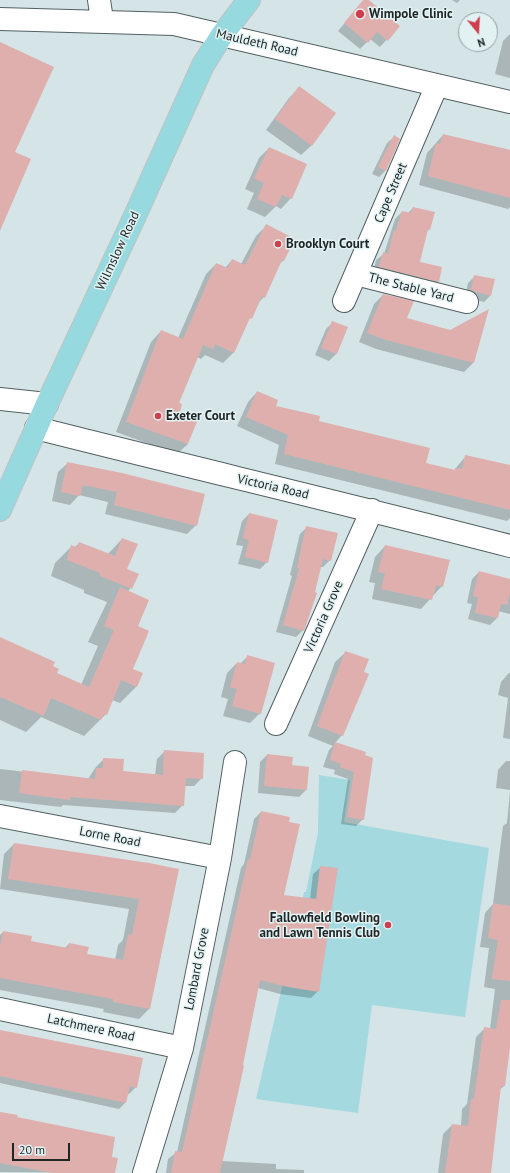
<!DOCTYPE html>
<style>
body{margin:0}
#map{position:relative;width:510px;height:1173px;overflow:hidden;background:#d5e4e6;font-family:"PT Sans",sans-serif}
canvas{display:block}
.north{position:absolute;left:458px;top:12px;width:40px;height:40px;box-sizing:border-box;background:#e2f2f3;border:1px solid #94a0a1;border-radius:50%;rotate:162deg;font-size:11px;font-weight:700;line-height:16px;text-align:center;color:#1f2425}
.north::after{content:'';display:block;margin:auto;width:14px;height:18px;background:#ce3e4d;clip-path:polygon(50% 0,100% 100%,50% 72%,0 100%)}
.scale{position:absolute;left:12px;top:1143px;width:58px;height:18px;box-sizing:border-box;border:2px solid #1f2425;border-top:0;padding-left:5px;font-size:12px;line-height:14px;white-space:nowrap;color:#1f2425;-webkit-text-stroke:3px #e2f2f3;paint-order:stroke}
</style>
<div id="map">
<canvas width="510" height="1173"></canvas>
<div class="north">N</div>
<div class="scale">20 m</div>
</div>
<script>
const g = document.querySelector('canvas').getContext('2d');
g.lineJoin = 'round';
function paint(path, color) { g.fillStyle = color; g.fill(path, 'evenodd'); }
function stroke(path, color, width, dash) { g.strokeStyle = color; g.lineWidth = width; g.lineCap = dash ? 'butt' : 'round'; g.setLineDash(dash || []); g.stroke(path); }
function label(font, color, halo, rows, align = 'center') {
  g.font = font + ' "PT Sans",sans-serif'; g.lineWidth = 3; g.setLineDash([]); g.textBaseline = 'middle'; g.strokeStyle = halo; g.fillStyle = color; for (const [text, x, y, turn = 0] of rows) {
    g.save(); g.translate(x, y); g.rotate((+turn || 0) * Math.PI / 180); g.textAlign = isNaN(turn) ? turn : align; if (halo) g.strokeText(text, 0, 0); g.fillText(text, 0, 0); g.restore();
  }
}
paint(new Path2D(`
 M319 775 350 780 344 822 489 848 465 1017 372 1005 358 1113 256 1099 304 892H306L318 833Z`), '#a3d9df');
paint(new Path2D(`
 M364 0H367L399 26 380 47 370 39 360 49 338 31Z
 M452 0H460L457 3Z
 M510 34V78L495 74 503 41Z
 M299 88 312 145 301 155 266 130 289 98Z
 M443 135 510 150V207L508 209 419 185 427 153Z
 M394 137 385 171 379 177 372 174 387 143Z
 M269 148 291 198 281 209 276 206 265 217 247 209 254 193 245 189 259 158Z
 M413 208 429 229 426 233 419 263 438 281 431 288 373 274 376 260 384 254 395 219 402 212 408 213Z
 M266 226 294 240 283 261 278 265 264 297 257 304 247 321 234 352 223 363 205 355 201 359 197 357 178 404V413L188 444 177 454 116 432 151 342 161 331 178 338 206 274 216 264 225 268 232 260 241 264 256 236Z
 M475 276 491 295 484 302 465 297 468 283Z
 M383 295 406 319 450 331 487 311 473 363 464 372 376 349 359 342 374 304Z
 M333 322 347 328 336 354 329 361 315 355 326 329Z
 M257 392 274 407 425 464 454 470 466 456 510 466V518L507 521 275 464 279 445 237 426 248 402Z
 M68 463 196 525 187 534 105 514 108 502 79 495 70 505 52 501 58 472Z
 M249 514 267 562 260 569 238 564 243 546 236 545 242 521Z
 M307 527 330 560 323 567H320L303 630 296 637 276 632 292 576 290 575 300 534Z
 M122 539 125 570 138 574 128 592 137 626 132 669 136 687 120 703 112 700 106 714 84 736 41 717 26 732 0 720V642L52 666 55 674 81 685 98 646 88 642 107 602 84 593V590L51 576 55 563 72 546 75 547 79 543 108 554Z
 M385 546 442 586 421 609 372 599 375 583 369 582 375 557Z
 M479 572 510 580V614L498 611 497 618 490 625 468 619 472 604 467 603 472 579Z
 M346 652 342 735 335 743 365 752 363 819 356 826 341 824 348 779 334 774 335 770 323 767 329 750 333 746 308 736 335 662Z
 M248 656 260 713 250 723 223 716 228 699 221 697 227 673 237 663 240 664Z
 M509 673H510V739L503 738 508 698 498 695 501 682Z
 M165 751 202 778 194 786H185L183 805 175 813 63 805 61 807 0 800V769L88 779 96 767 104 759 122 772 155 775 157 759Z
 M267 755 291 766 308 767 306 790 299 797 258 793 260 762Z
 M506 761H510V790L496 788 498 770Z
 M510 791V1042L504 1086 499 1090 490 1173H438L443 1134 452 1125 461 1126 462 1109 467 1104 476 1037 485 1028 490 1029 495 989 484 987 489 948 480 947 485 913 493 904 503 826 507 823Z
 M261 812 283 896 310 899 313 874 321 867 318 991 311 998 280 994 258 988 222 1161 276 1164V1169L304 1170V1173H166L168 1159 177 1152 241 868 244 864 254 819Z
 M14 844 178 870 149 1009 139 1019 103 1012 104 1009 0 990V935L3 932 30 942 65 948 69 944 86 955 115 960 118 945 123 940 129 909 0 889 4 854Z
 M0 1031 136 1087 129 1094H127L126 1102 119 1109 0 1083Z
 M0 1113 111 1158 114 1173 0 1172Z`), '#0003');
paint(new Path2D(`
 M363 0H369L400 26 388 41 377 32 368 43 344 23Z
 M0 42 54 67 15 152 31 159 0 231Z
 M299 86 336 113 312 146 275 119Z
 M443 134 510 150V198L428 176 436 143 440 144Z
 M394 135 400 139 386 171 378 167Z
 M269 147 307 164 292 199 282 195 276 207 257 199 264 183 254 178Z
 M413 207 435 212 430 230 428 229 420 262 442 267 439 282 379 267 383 252 388 254 394 230 396 231 402 211 411 213Z
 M266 224 295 239 284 261 282 260 265 298 262 296 252 319 250 318 234 353 215 344 213 349 203 345 179 403 182 404 180 412 198 419 188 444 126 422 161 330 183 339 216 263 228 268 232 259 245 265Z
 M474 275 495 279 491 296 471 290Z
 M383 294 414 301 407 318 450 330 489 309 474 363 386 340 367 333Z
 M332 321 348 327 337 354 321 348Z
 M257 391 278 400 276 406 320 416 319 421 430 448 426 463 455 470V468L462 469 465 455 510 465V510L284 454 288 435 246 417Z
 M67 462 122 473 205 494 197 526 114 505 117 492 83 485 80 496 61 492Z
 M249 513 278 520 268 563 245 557 249 540 243 538Z
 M306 526 338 533 331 561 323 559 315 592 317 593 304 631 283 625 299 569 297 568Z
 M122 538 138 544 127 569 139 574 132 589 100 576V573L67 560 71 545 77 547 79 542 115 556Z
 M385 545 450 560 443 587 436 585 432 600 381 589 385 573 378 572Z
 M479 571 510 579V592L507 605 501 604 498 618 475 613 478 597 473 596Z
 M120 587 149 600 138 626 149 631 133 669 143 673 137 687 121 680 107 715 104 714 101 720 51 698 44 716 0 697V637L55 662 53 666 59 669 57 673 89 687 114 630 104 626Z
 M345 651 369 659 364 672 369 674 343 736 317 726Z
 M247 655 275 663 261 714 232 706 237 689 230 687 237 662 245 664Z
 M335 742 366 752 365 755 373 758 364 820 347 817 354 772 340 767 341 764 330 760Z
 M164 750 204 753 203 779 186 778 184 806 70 797V800L19 793 22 770 95 779 96 768H103V758L124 759 123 771 163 775Z
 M267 754 293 757 292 765 309 767 307 790 264 786Z
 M261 811 290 817 289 822 300 824 284 895 316 899 320 866 338 868 319 992 288 987 260 980 243 1065 244 1066 220 1173H171L175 1151 182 1152 248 859 250 860Z
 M14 843 149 863 179 869 150 1009 113 1002V999L0 978V947L3 931 32 936 31 941 68 948 69 943 89 947 87 954 123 960 128 934 132 935 139 899 8 879Z
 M493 903 510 906V981L492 979 498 940 488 938Z
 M501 1000H510V1047L505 1086H501L491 1173H445L452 1124 468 1126 471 1099H474L484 1027 496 1029Z
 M0 1030 143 1058 137 1088 130 1086 126 1103 0 1076Z
 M0 1112 18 1115 17 1117 115 1137 112 1157 118 1158 115 1173H53L0 1163Z`), '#dfafae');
const minor = new Path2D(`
 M99 0 102 20
 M0 19 174 24 510 102
 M356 274 467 302
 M344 301 437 85
 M0 399 47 404
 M36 428C194 468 352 505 510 546
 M276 724 372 510
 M0 816 220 858
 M0 1009 182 1048
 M144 1173 182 1048 220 858 235 762`);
const major = new Path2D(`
 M0 510 47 404 134 218 203 65 222 35 249 0`);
stroke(minor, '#536062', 24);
stroke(major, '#c0c2c2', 24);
stroke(minor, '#fff', 22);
stroke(major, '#96d9df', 22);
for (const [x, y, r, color] of [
 [360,14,5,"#ce3e4d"],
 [278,244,4,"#ce3e4d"],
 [158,416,4,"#ce3e4d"],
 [388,925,4,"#ce3e4d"]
]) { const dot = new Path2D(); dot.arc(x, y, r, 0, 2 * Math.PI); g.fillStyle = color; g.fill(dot); stroke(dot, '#e2f2f3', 1.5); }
label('bold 13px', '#1f2425', '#e2f2f3', [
 ["Wimpole Clinic",369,14],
 ["Brooklyn Court",286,244],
 ["Exeter Court",166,416],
 ["Fallowfield Bowling",380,918,"right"],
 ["and Lawn Tennis Club",380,933,"right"]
], 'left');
label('13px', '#1f2425', '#e2f2f3', [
 ["Mauldeth Road",257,43,13],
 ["Cape Street",391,193,-67],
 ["Wilmslow Road",118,251,-65],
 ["The Stable Yard",411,288,14],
 ["Victoria Road",273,487,13],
 ["Victoria Grove",324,617,-66],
 ["Lorne Road",110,837,11],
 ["Lombard Grove",197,969,-79],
 ["Latchmere Road",91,1028,12]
]);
</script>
